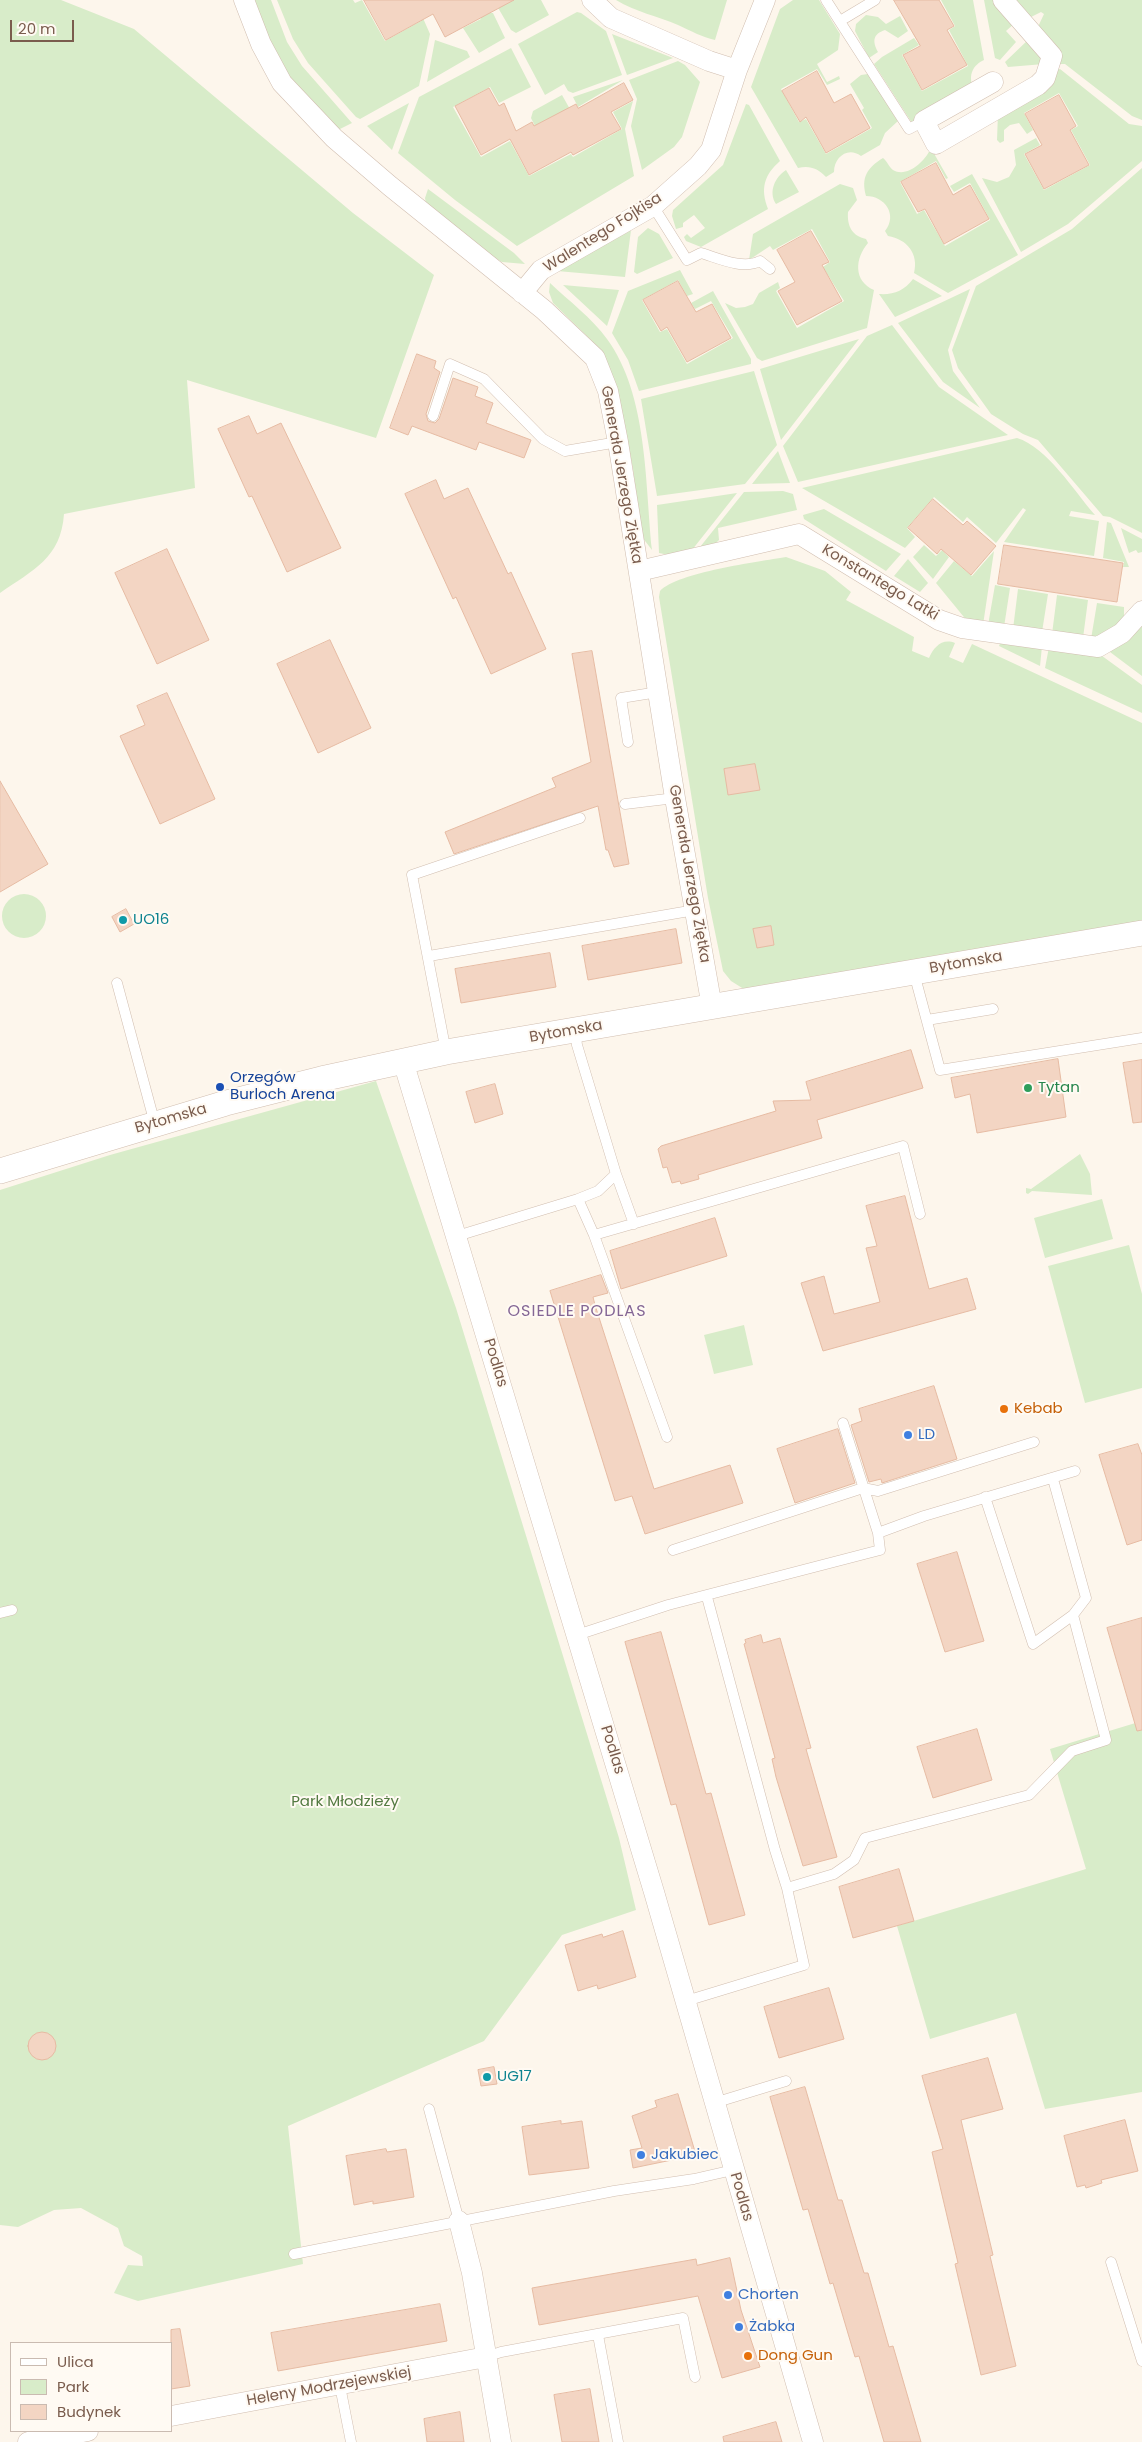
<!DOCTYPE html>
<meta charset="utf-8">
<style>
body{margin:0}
#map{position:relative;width:1142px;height:2442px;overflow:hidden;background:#fdf6ec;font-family:Poppins,sans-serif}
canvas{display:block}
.legend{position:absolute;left:10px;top:2342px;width:162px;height:90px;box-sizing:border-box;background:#fffaf3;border:1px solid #cabbb1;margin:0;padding:6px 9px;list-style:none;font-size:15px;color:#7a5c4d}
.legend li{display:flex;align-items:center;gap:10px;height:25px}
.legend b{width:25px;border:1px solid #cabbb1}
.scale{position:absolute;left:10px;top:20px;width:64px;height:22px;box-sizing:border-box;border:2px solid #7a5c4d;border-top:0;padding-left:6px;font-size:15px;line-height:18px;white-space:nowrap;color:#7a5c4d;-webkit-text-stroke:4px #fffaf3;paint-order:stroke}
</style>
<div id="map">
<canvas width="1142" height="2442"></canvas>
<ul class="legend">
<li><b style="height:6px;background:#fff"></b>Ulica</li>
<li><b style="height:14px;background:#d8ecc9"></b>Park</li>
<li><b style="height:14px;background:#f3d5c3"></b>Budynek</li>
</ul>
<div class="scale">20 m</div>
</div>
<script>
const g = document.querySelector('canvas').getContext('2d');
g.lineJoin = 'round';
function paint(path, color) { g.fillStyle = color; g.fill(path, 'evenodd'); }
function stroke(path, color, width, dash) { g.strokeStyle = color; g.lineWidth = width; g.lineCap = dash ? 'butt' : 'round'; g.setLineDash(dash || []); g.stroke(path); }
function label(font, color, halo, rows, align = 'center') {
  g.font = font + ' Poppins,sans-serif'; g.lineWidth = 4; g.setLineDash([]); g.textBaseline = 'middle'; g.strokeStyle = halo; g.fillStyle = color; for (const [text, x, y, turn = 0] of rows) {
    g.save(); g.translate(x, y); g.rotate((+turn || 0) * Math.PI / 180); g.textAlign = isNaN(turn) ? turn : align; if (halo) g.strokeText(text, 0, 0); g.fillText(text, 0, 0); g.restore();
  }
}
paint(new Path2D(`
 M0 0H61L134 29 353 213 434 275 376 438 187 380 195 488 64 514C61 558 33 570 0 593Z
 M253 0H271L287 42 302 66 352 123 336 131 291 79 272 48Z
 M277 0H353L355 3 362 0 385 41 421 21 411 3 415 0 430 34 419 86 360 119 356 117 308 63 293 39Z
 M507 0H541L549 15 516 33 511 30 497 6Z
 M616 0H727L715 40C702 37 691 31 678 25 657 16 636 12 616 0Z
 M793 0H819L840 34 838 50 817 64 827 82 839 76 840 79 827 85 817 69 781 89 799 122 806 119 826 154 872 128 862 110 864 108 850 84 861 75 868 74 898 121 885 133 880 145 861 156C848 146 834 157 834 172L826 177C818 168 809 165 798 168L751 87 780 9Z
 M941 0H973L984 60C973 65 968 75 973 87L912 123 874 64 882 57 914 38 919 45 902 55 922 91 968 66 949 30 955 26Z
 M984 0H996L1016 22 1006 31 1016 42 1000 60 995 58Z
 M1010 0H1142V120L1132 116 1065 64H1054L1036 31 1044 14 1041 12 1031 17Z
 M489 9 491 13H493L505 38 479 53 463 28 481 19 479 15Z
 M577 12 581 13 606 31 622 75 573 93 568 91 564 84 545 95 518 44Z
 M866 15 878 17 886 24 900 16 908 31 898 38 885 30C873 34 872 41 878 52L869 58 855 31 856 24Z
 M612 34 673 58 627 75Z
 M1030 38 1045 55 1044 64 1008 67 1005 62Z
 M435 40 467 51 470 57 427 82Z
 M511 48 531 87 499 103 490 87 453 107 481 157 510 141 529 176 571 154 573 157 622 129 613 112 633 101 625 129 634 176 517 246 455 200 398 153 419 97Z
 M678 61 685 65 700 82 682 137 674 147 642 170 631 126 637 99 629 80Z
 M1060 69 1129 124 1142 126V161L1068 224 1021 252 982 178 997 182 1009 177 1016 165 1014 150 1036 138 1040 145 1024 154 1044 190 1090 165 1071 130 1078 126 1059 93 1024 113 1033 130 1027 134 1019 123 1010 125 1004 130V141L1000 143 997 140 998 113 1052 71Z
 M623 80 578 107 573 97Z
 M562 95 571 111 552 117 535 126 531 118 533 111Z
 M409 103 392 150 367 126Z
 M746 104 749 105 780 161C764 175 760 189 768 209L701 247 686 241 684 237 687 234 691 238 705 228 694 215 683 223V227L676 229 672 216 673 210 723 165Z
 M930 150H932L948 178 946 179 936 161 900 182 917 214 924 210 945 246 990 220 970 183 954 192 950 186 972 174 1018 255 948 293 914 273C919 254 907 239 888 236L885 231C898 215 885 196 866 196 861 177 867 168 883 158 887 161 889 167 893 170 907 178 924 162 930 150Z
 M1142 168V533L1110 517 1103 516 1038 440 1023 434 991 414 958 368 952 350 976 286 1072 229Z
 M786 170 799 192 776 204C768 192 775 177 786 170Z
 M840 184 853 188 857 200 848 212C847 226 852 236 866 239L868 243C855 258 853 281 874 290L867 328 762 361 757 358 725 303 736 308 745 307 753 304 759 293 778 282 780 288 776 291 797 328 844 301 823 267 830 262 812 229 773 250 770 246 749 260 753 234Z
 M428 189 514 253 525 264 502 262 490 255 426 204 425 198Z
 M648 228 659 234 673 258 637 274 634 272 638 237Z
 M631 230 625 277 557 271Z
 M680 270 693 294 687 296 678 280 642 300 660 332 667 329 687 364 733 338 711 301 695 309 691 303 713 291 751 359V364L639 391 628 360 612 333 628 291Z
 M913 279 942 296 895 317 879 294C893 295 904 291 913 279Z
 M550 283C569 301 592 318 607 339 648 395 645 483 652 550L642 537 633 469 617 387 592 341 553 303 549 292Z
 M563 285 619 290 607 326Z
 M970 289 948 350 953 371 980 408 943 382 898 323Z
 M892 325 939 387 1008 435 798 482 783 446 867 336Z
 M859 339 781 440 760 369Z
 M754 371 777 445 745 484 657 496 641 399Z
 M1017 438C1047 447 1074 491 1095 515L1071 511 1069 516 1099 521 1094 556 1004 542 1026 510 1023 508 996 543 967 517 963 522 934 497 907 528 915 537 905 548 802 488Z
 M778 451 790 483 752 484Z
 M783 491 793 494 797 510 718 528 719 540 715 544 700 547 744 492Z
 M737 493 692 550 669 555 659 553 657 505Z
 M824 509 901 554 886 571 804 519 803 515Z
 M1107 522 1111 523 1129 567H1123L1124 562 1103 558Z
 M1121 528 1142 539V552L1138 553 1136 550 1129 553Z
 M924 545 936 556 942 550 949 557 933 579 913 557Z
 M994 551 983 625 968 622 936 583 954 561 972 576Z
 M786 557 825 571 851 592 846 600 914 637 912 651 929 658C934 647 942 638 955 643L949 657 963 663 972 644 1142 723V922L747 991 731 981 723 971 708 898 659 597 660 591C678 572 758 562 786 557Z
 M908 559 928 583 920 592 894 576Z
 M995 585 1010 588 1004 627 988 625Z
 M1018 589 1048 594 1042 632 1013 629Z
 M1057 595 1088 600 1083 638 1052 634Z
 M1097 603 1124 607V619L1111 633 1091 639Z
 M1142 620V676L1110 652 1109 649Z
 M1001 641 1042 646 1040 666 999 646Z
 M1049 647 1098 653 1142 685V713L1045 668Z
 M2 916a22 22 0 1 1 44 0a22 22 0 1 1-44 0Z
 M376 1081 456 1308 619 1838 636 1910 562 1935 484 2041 288 2126 303 2264 138 2301 114 2293 128 2265 143 2266 142 2256 124 2246 118 2228 81 2208 54 2210 18 2227 0 2225V1190L110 1155Z
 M1080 1154 1090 1174 1092 1195 1032 1191 1028 1194 1026 1193V1188L1031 1189Z
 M1102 1199 1113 1239 1045 1258 1034 1218Z
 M1129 1245 1142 1294V1388L1085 1403 1048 1266Z
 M744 1325 753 1365 714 1374 704 1335Z
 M1142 1721V2092L1045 2109 1016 2013 930 2039 897 1926 1086 1869 1050 1749Z`), '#d8ecc9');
const building = new Path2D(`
 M364 0H514L445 37 433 14 386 40Z
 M894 0H939L954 26 947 30 967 65 922 90 903 55 920 46Z
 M817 71 834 103 851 94 870 128 826 153 806 117 800 122 782 91Z
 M624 83 633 100 611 112 621 129 573 155 571 152 529 175 510 139 481 155 455 106 489 88 499 106 504 103 516 131 532 122 534 126 576 104 578 108Z
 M1059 95 1076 126 1070 130 1089 165 1044 189 1025 154 1042 145 1025 114Z
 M936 163 953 195 970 185 989 219 944 244 925 209 918 212 901 182Z
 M811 231 829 262 822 265 842 301 797 325 778 291 795 282 777 250Z
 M678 281 696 312 712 304 731 338 687 362 667 327 661 331 643 300Z
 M417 354 436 361 434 368 440 372 426 414 428 421 435 423 439 419 453 378 478 387 475 396 493 403 486 423 531 440 524 458 479 442 476 450 412 426 408 435 390 428Z
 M249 416 257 434 281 423 341 548 287 572 252 496 249 497 218 429Z
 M436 480 444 499 468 488 508 574 511 572 546 649 491 674 456 597 453 599 405 494Z
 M933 499 963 525 967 521 996 546 971 575 941 549 937 554 908 528Z
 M1004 545 1123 563 1117 602 998 584Z
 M167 549 209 640 157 664 115 573Z
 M330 640 371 728 318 753 277 664Z
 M592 651 629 864 614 867 608 850H606L598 806 454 854 445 832 556 787 552 778 591 762 572 654Z
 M167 693 215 799 160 824 120 736 145 725 137 706Z
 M755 764 760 790 728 795 724 769Z
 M0 781 48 864 0 892Z
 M126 909 134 924 120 932 112 917Z
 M771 926 774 945 757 948 753 929Z
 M676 929 682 963 588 980 582 946Z
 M550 953 556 987 461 1003 455 969Z
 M911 1050 923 1088 817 1120 822 1138 698 1175 699 1179 681 1184 680 1181 672 1183 667 1167 663 1168 658 1149 661 1146 776 1111 773 1101 811 1100 806 1082Z
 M1058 1059 1066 1117 977 1133 970 1094 955 1098 951 1078Z
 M1142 1060V1122L1133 1123 1123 1063Z
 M495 1084 503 1114 475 1123 466 1092Z
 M905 1196 929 1289 967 1278 976 1309 823 1351 801 1283 824 1276 834 1314 880 1302 866 1248 877 1246 866 1206Z
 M715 1218 727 1256 621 1289 610 1251Z
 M601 1275 608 1293 593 1297 595 1305 654 1489 730 1465 743 1503 645 1534 632 1496 615 1501 550 1291Z
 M934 1386 957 1459 882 1483 881 1479 869 1482 851 1425 862 1421 859 1409Z
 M838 1429 855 1483 795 1503 777 1449Z
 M1138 1444 1142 1455V1540L1127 1545 1099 1455Z
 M957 1552 984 1641 945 1652 917 1564Z
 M1142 1618V1730L1137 1731 1107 1628Z
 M661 1632 706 1794 711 1793 745 1915 709 1925 676 1804 671 1805 625 1642Z
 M761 1635 763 1643 780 1638 811 1748 806 1749 837 1857 803 1866 776 1777 772 1759 775 1758 744 1644 746 1643 745 1640Z
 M977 1729 992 1780 933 1798 917 1747Z
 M899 1869 914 1921 853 1938 839 1887Z
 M623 1931 636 1977 598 1989 597 1985 578 1991 565 1945 602 1934 603 1937Z
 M829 1988 844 2039 779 2058 764 2007Z
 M28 2046a14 14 0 1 1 28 0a14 14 0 1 1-28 0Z
 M988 2058 1003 2109 961 2120 993 2255 990 2256 1016 2366 981 2375 955 2264 958 2263 932 2152 943 2149 922 2076Z
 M494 2067 497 2084 481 2086 478 2070Z
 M805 2087 838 2200H842L864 2273H868L889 2347 893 2346 921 2442H884L859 2356 855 2357 833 2283 830 2284 808 2209 803 2210 770 2097Z
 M678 2094 696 2155 633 2168 630 2150 642 2148 632 2116 657 2107 655 2101Z
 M1125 2120 1138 2171 1101 2180 1102 2183 1086 2188 1085 2185 1077 2187 1064 2136Z
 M561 2121V2124L582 2121 589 2168 529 2175 522 2127Z
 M386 2149 387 2152 406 2149 414 2197 373 2204V2201L354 2205 346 2156Z
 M730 2258 741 2310 760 2367 722 2378 698 2296 539 2325 532 2288 696 2259 697 2265Z
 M440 2304 447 2341 278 2371 271 2333Z
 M180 2329 190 2386 171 2389V2330Z
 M590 2389 599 2442H562L554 2395Z
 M460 2412 464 2442H427L424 2419Z
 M776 2422 782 2442H724L723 2437Z`);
paint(building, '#f3d5c3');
stroke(building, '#e6bba3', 1);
const service = new Path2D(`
 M826 0 909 129 924 121
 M840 21 875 0
 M653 206 687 260 701 253C718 258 743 270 760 261L770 269
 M433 416 450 364 484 379 543 439 565 451 618 442
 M628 742 621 698 658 692
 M625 804 675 798
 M429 956 695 910
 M914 973 940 1070 1142 1038
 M117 983 155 1124
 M927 1020 993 1009
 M575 1030 577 1045 616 1174 598 1191 578 1199
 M446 1052 412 875 580 818
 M616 1174 634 1224
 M594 1235 903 1146 920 1214
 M457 1236 578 1199 594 1235 667 1437
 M985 1497 1033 1644 1073 1615 1086 1598 1053 1479
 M878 1533 924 1516 1075 1471
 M673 1550 863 1488 878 1491 1034 1442
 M707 1597 775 1850 787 1888
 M0 1613 12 1610
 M577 1635 668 1605 880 1550 878 1533 843 1423
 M686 2001 804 1965 787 1888 834 1874 854 1860 865 1838 1029 1795 1072 1751 1106 1740 1073 1615
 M714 2103 786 2081
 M429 2109 459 2221
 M294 2254 614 2191 694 2179 733 2170
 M1111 2262 1142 2361
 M598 2335 618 2442
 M486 2357 501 2352 683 2318 695 2377
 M340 2386 351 2442`);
const minor = new Path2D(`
 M244 0 261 44 282 83 334 138 390 186 544 310 595 358 608 391 618 442 675 798 712 1007
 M592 0 611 18 709 61 737 70
 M993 82 924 121 936 144 1038 85 1045 78 1052 56 1003 0
 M522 293 541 270 653 206 698 166 711 150 737 70 765 0
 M639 571 799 534 939 620 962 628 1098 647 1122 633 1142 611
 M403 1061 654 1892 813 2442
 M459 2221 472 2273 501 2442
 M171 2416 486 2357
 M28 2442 88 2431`);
const tertiary = new Path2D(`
 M0 1171 226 1103 321 1079 446 1052 1142 933`);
stroke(service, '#d1beb0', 11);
stroke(minor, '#d1beb0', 21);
stroke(tertiary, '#d1beb0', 26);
stroke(service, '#fff', 10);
stroke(minor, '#fff', 20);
stroke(tertiary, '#fff', 25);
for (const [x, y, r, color] of [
 [123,920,5,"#0f9aa8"],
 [220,1087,5,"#1a4fb4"],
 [1028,1088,5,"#2e9e5b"],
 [1004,1409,5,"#e8710a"],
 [908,1435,5,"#3f7fe0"],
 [487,2077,5,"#0f9aa8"],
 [641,2155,5,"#3f7fe0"],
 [728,2295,5,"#3f7fe0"],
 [739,2327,5,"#3f7fe0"],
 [748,2356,5,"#e8710a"]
]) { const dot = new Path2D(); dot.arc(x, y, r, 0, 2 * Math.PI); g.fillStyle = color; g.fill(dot); stroke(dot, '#fffaf3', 2); }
label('15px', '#7a5c4d', '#fffaf3', [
 ["Walentego Fojkisa",603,233,-32],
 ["Generała Jerzego Ziętka",621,475,80],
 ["Konstantego Latki",880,583,31],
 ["Generała Jerzego Ziętka",689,874,80],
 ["Bytomska",966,963,-10],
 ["Bytomska",566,1032,-10],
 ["Bytomska",171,1119,-16],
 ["Podlas",495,1363,73],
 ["Podlas",612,1750,73],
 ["Podlas",741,2197,74],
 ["Heleny Modrzejewskiej",329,2387,-10]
]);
label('15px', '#0d838f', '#fffaf3', [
 ["UO16",133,920],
 ["UG17",497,2077]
], 'left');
label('15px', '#164399', '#fffaf3', [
 ["Orzegów",230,1078],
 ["Burloch Arena",230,1095]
], 'left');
label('15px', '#27864d', '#fffaf3', [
 ["Tytan",1038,1088]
], 'left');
label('15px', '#c56008', '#fffaf3', [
 ["Kebab",1014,1409],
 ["Dong Gun",758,2356]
], 'left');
label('15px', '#366cbe', '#fffaf3', [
 ["LD",918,1435],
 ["Jakubiec",651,2155],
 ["Chorten",738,2295],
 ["Żabka",749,2327]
], 'left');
label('15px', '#537a41', '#fffaf3', [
 ["Park Młodzieży",345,1802]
]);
g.letterSpacing = '1px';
label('16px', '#846695', '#fffaf3', [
 ["OSIEDLE PODLAS",577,1312]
]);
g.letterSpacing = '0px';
</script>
